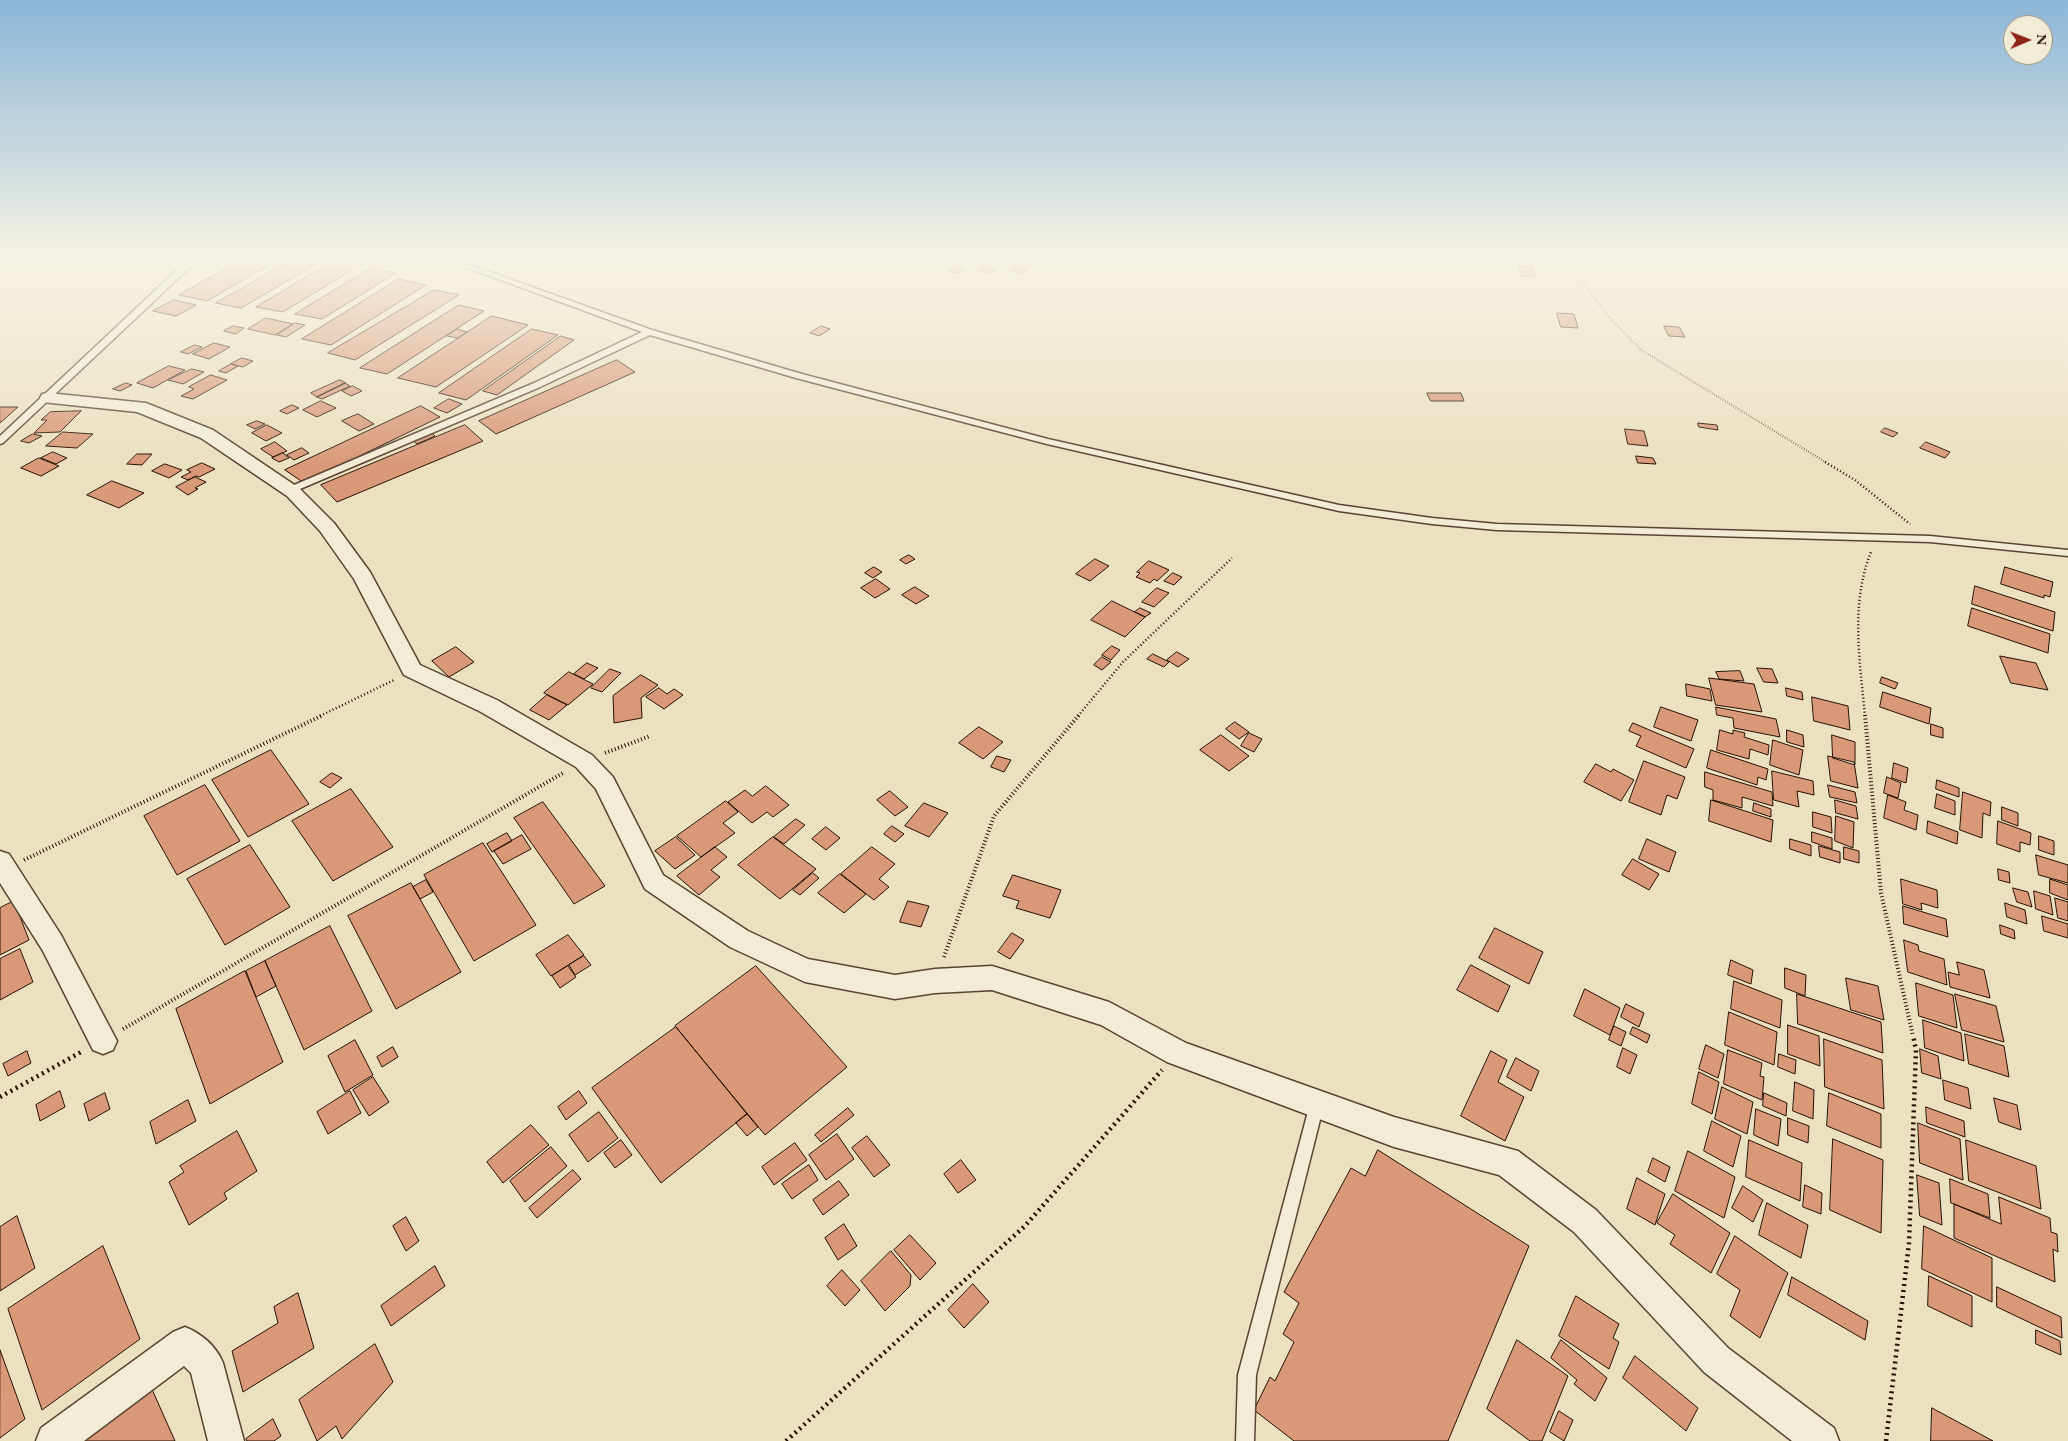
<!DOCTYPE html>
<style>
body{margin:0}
#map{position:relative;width:2068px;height:1441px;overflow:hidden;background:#ebe1c1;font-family:"EB Garamond",serif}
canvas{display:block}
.north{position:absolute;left:2003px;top:15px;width:50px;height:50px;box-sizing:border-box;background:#f2ecd7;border:1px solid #a19481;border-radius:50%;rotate:89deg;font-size:14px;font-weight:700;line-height:20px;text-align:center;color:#271001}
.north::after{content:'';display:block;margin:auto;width:18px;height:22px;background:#8f2418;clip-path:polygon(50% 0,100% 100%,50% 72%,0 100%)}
</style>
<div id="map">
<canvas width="2068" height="1441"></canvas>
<div class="north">N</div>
</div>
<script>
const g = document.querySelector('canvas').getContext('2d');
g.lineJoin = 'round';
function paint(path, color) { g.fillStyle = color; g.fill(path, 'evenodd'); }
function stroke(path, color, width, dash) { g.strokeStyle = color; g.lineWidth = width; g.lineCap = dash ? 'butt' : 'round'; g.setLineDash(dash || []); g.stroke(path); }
const building = new Path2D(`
 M238 262H274L207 301 179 295Z
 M288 262H320L241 308 216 303Z
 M332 262H365L283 312 256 307Z
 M1019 262H1029L1032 263 1023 274 1011 271Z
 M954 266 964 268 959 273 949 272Z
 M981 266 995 269 991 273 978 270Z
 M1518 266 1532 267 1535 277 1521 276Z
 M371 268 396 273 322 319 295 314Z
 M399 279 426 285 331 345 302 339Z
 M434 290 459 295 355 360 328 353Z
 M174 300 196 305 176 316 153 311Z
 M459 305 484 311 387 374 360 368Z
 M1557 313 1574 314 1578 328 1561 327Z
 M492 316 528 325 436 387 398 378Z
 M266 318 293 324 275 335 248 329Z
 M295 323 305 325 286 337 277 335Z
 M233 326 244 328 236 334 224 331Z
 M821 326 830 329 819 336 810 333Z
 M1664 326 1679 327 1685 337 1669 336Z
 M457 329 467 332 458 338 447 336Z
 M532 329 558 335 466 400 439 393Z
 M561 336 574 340 497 395 483 391Z
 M214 343 230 347 209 359 193 354Z
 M195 345 202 347 188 354 181 352Z
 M242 358 253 361 243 367 231 364Z
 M617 360 635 372 496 434 479 421Z
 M231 364 238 366 226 373 219 371Z
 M169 366 185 370 153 388 137 383Z
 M192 369 204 372 183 384 168 380Z
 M211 375 227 380 193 399 181 396 194 389 189 387Z
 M340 380 346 383 317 397 311 393Z
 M126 383 132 385 120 391 113 389Z
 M345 383 350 386 322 399 317 397Z
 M353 386 362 391 351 396 342 391Z
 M1427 393H1461L1464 401H1431Z
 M449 399 462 404 447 413 434 408Z
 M321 401 336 408 317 417 303 410Z
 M292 405 299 408 287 414 280 411Z
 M421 406 440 417 304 483 285 470Z
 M0 407H18L0 423Z
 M81 411 60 432 34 433 47 420H41L50 412Z
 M358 414 374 424 359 431 342 421Z
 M257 421 265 424 255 429 247 425Z
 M1698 423 1717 425 1718 430 1699 427Z
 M267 425 282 433 266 441 252 433Z
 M465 425 483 441 337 502 321 485Z
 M1885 428 1898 433 1893 437 1881 432Z
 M1625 429 1644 431 1648 446 1628 444Z
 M430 431 435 436 417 444 411 439Z
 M63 432 93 434 77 448 46 446Z
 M33 434 42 436 29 443 21 441Z
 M275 442 287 451 273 457 261 449Z
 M1926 442 1950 452 1945 458 1920 448Z
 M302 448 309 453 294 460 287 455Z
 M53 452 67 458 56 464 41 458Z
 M283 453 289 458 279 462 272 458Z
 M137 454H152L142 465 127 464Z
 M1636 456 1653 458 1656 464 1638 463Z
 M39 458 59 466 41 476 21 468Z
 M202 463 215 469 199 477 196 476 188 480 181 477 191 472 187 470Z
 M165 464 182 470 169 478 152 471Z
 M195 477 206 482 195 488 198 489 188 495 176 487Z
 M112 481 144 493 119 508 87 495Z
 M909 555 915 559 906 564 900 560Z
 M1095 559 1109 566 1090 581 1076 574Z
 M1149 561 1169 570 1157 581 1154 579 1150 583 1136 577 1140 573 1137 572Z
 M874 567 882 572 873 578 865 573Z
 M2005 567 2053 582 2050 597 2044 595V598L2001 584Z
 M1173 573 1182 577 1174 585 1164 581Z
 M876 579 890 589 875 598 861 588Z
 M1975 586 2055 612 2053 631 1972 604Z
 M915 587 929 596 916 604 902 595Z
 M1157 588 1169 593 1154 607 1142 602Z
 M1112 601 1145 617 1125 637 1091 620Z
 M1140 608 1151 613 1145 617 1135 612Z
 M1972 608 2050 634 2048 653 1968 626Z
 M1112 646 1120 650 1111 660 1102 655Z
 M456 647 474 662 449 677 432 661Z
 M1177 652 1189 659 1178 667 1167 660Z
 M1153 654 1169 662 1164 667 1147 659Z
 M2000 656 2036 663 2048 690 2011 683Z
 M1102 657 1111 662 1102 670 1094 665Z
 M587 663 598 668 584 679 574 674Z
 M1757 668 1772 669 1778 683 1764 682Z
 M610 669 621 673 602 692 591 688Z
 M1740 671 1744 681 1719 679 1716 672Z
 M569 672 593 684 568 705 544 693Z
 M641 675 658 685 641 698 642 718 614 723 613 696Z
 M1882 677 1898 683 1895 689 1880 683Z
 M1709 678 1754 684 1762 712 1716 705Z
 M1686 684 1710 689 1712 701 1687 696Z
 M659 688 667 694 674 689 683 695 664 709 646 697Z
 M1786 688 1802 692 1803 700 1787 696Z
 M1883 692 1931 708 1929 724 1880 707Z
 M547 695 567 705 549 720 530 710Z
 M1812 697 1848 706 1850 730 1814 721Z
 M1661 707 1698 720 1691 741 1654 727Z
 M1716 707 1776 719 1780 737 1734 728 1733 718 1717 715Z
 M1235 722 1249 732 1239 739 1226 729Z
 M1633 723 1694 749 1686 768 1636 746 1641 736 1629 731Z
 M1931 724 1943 728V738L1931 735Z
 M979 727 1003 742 983 759 959 743Z
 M1720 730 1733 734V730L1745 733 1744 737 1769 745 1768 755 1750 749 1749 759 1717 750Z
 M1787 730 1803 735 1804 747 1787 742Z
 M1249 733 1262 739 1254 752 1241 746Z
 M1221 735 1249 756 1229 771 1200 750Z
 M1832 735 1855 742V765L1833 758Z
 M1773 740 1803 750 1799 775 1770 765Z
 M271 750 309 804 248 837 212 780Z
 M1711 750 1768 769 1766 780 1758 777 1757 785 1707 768Z
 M997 756 1011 760 1004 772 991 767Z
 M1828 756 1854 762 1858 788 1831 781Z
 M1644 761 1685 777 1677 799 1667 795 1661 815 1629 802Z
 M1894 763 1908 768 1906 783 1892 778Z
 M1596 764 1611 772 1613 769 1634 780 1621 801 1584 782Z
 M1772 771 1813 781 1814 795 1797 791 1799 807 1774 800Z
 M1705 772 1772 792 1773 806 1742 797V808L1713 800V790L1705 787Z
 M332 773 342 778 330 788 320 782Z
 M1887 777 1901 783 1898 798 1884 793Z
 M1937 780 1959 788V797L1936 789Z
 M205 785 240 841 177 875 144 816Z
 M1828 785 1855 792 1857 803 1830 797Z
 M766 786 789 805 773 817 767 812 752 823 728 802 745 790 752 796Z
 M351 789 393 847 333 881 292 821Z
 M890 791 908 807 895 816 877 800Z
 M1963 792 1991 802 1990 816 1983 813 1982 838 1960 830Z
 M1937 794 1955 801V815L1935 808Z
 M1888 795 1906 802 1904 810 1918 815 1916 830 1884 818Z
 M1711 800 1773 820 1771 842 1709 821Z
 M1835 800 1856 806 1858 819 1836 813Z
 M726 801 738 812 723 823 735 833 701 857 677 836Z
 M543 802 605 886 574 904 514 818Z
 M924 803 948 813 929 837 905 826Z
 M1754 803 1771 809V817L1753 811Z
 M2002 807 2018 813V826L2002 820Z
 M1813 812 1831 817 1832 833 1813 827Z
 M1836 816 1854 822 1853 848 1835 841Z
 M796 819 805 825 784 844 774 837Z
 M1928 821 1958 832 1957 844 1927 833Z
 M1998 821 2031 833 2030 845 2020 842V852L1997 844Z
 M892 826 904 834 895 842 884 834Z
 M826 827 840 838 826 850 812 839Z
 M1812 832 1832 838V849L1812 842Z
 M507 833 512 841 492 852 487 844Z
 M522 835 531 849 503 864 494 851Z
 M2039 836 2054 841V855L2039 850Z
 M676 837 695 855 675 869 655 851Z
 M773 837 816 869 780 899 738 865Z
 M1647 839 1676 852 1669 872 1639 859Z
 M1790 839 1811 845V856L1790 849Z
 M483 843 536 925 474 961 424 875Z
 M250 845 290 907 225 945 187 879Z
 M1819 846 1840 852V863L1820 857Z
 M715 847 727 857 711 870 720 877 699 895 677 876Z
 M872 847 895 864 879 879 889 887 874 900 841 874Z
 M1844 847 1859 851V863L1844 859Z
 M2036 855 2068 865V883L2039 875Z
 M1633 859 1659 874 1649 890 1622 875Z
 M1998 869 2009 872 2010 883 1999 880Z
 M813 873 819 878 800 895 793 890Z
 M840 874 866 894 844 913 818 893Z
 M1013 875 1061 890 1050 918 1016 908 1019 901 1003 896Z
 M1901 879 1937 890 1938 908 1921 903 1922 910 1903 904Z
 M2050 879 2068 885V900L2050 893Z
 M426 880 433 892 420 899 413 887Z
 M411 883 461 972 396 1009 348 916Z
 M2013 888 2028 892 2032 907 2017 902Z
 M2034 891 2050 896 2053 915 2036 909Z
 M2055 898 2068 902V921L2058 918Z
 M14 901 29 940 0 955V908Z
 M908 901 929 906 921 927 900 922Z
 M2005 903 2025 910 2027 924 2007 917Z
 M1903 906 1946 919 1948 937 1904 924Z
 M2042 916 2068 924V938L2044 931Z
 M2000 925 2014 930 2015 939 2001 934Z
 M330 926 372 1011 304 1050 265 961Z
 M1495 928 1543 952 1529 984 1479 958Z
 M1012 933 1024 940 1010 959 998 952Z
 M568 935 584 955 551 976 536 955Z
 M1904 940 1918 945 1919 951 1944 959 1947 985 1908 972Z
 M20 949 33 982 0 1000V959Z
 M584 956 591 965 575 975 569 965Z
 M1731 960 1753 970 1751 984 1728 975Z
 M265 961 276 986 256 997 246 971Z
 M1957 962 1984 970 1990 998 1950 987 1948 972 1959 975Z
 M1471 965 1510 986 1498 1012 1457 990Z
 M568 966 576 977 560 988 552 976Z
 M756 966 847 1067 765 1135 675 1026Z
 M1785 968 1806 975 1805 996 1785 988Z
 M245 971 283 1062 210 1104 176 1009Z
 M1846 978 1878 986 1884 1020 1851 1010Z
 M1734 981 1782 1000 1780 1028 1731 1009Z
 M1916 983 1953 995 1957 1028 1919 1016Z
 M1585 989 1620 1008 1610 1035 1574 1016Z
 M1797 994 1881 1022 1883 1053 1798 1024Z
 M1955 994 1996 1006 2004 1042 1962 1030Z
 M1626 1004 1644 1013 1639 1027 1621 1017Z
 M1729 1012 1777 1032 1774 1065 1725 1045Z
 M1923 1020 1961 1033 1964 1061 1925 1048Z
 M1788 1025 1819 1036 1820 1066 1788 1054Z
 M1614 1026 1626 1032 1621 1046 1609 1040Z
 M676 1027 747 1114 661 1183 592 1088Z
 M1633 1027 1650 1035 1647 1043 1630 1034Z
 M1965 1034 2004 1046 2009 1077 1969 1064Z
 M1824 1039 1882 1060 1884 1109 1825 1087Z
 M355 1040 373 1075 345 1092 328 1056Z
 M1706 1045 1724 1054 1718 1078 1699 1069Z
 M393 1047 398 1057 382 1067 377 1057Z
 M1623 1048 1637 1055 1630 1074 1617 1067Z
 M1920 1049 1938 1056 1941 1079 1922 1073Z
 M1728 1050 1762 1063 1760 1076 1764 1077 1762 1100 1724 1084Z
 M27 1051 31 1063 8 1076 3 1064Z
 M1491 1051 1507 1060 1498 1082 1524 1097 1505 1141 1461 1116Z
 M1779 1054 1796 1060 1795 1074 1778 1067Z
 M1516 1058 1539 1071 1531 1091 1507 1077Z
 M1699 1072 1719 1082 1712 1114 1692 1104Z
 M373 1077 389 1102 369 1116 353 1090Z
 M1943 1080 1968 1088 1971 1109 1945 1100Z
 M1795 1082 1814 1090 1813 1119 1793 1111Z
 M1722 1087 1753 1102 1747 1134 1715 1119Z
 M60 1091 65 1107 40 1121 36 1105Z
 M350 1091 361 1113 328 1134 317 1112Z
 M579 1091 587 1103 566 1120 558 1107Z
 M105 1093 110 1109 89 1121 84 1104Z
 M1764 1093 1787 1103 1786 1116 1763 1106Z
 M1829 1093 1881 1114V1148L1827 1126Z
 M1994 1098 2017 1105 2021 1130 1999 1122Z
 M188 1100 196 1121 156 1144 150 1122Z
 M1926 1107 1964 1121 1965 1137 1927 1123Z
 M848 1108 854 1115 821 1142 815 1135Z
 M1756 1109 1781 1119 1778 1146 1754 1135Z
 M599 1112 618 1138 588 1162 569 1135Z
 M747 1114 758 1127 747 1136 736 1123Z
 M1788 1118 1809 1126 1808 1143 1788 1135Z
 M1712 1121 1741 1136 1733 1167 1704 1151Z
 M1918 1123 1960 1139 1963 1180 1920 1163Z
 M531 1125 549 1145 503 1183 487 1162Z
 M237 1131 257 1171 224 1193 227 1199 189 1225 169 1182 184 1172 180 1166Z
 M837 1134 854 1159 826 1180 809 1155Z
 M867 1136 890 1165 874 1177 852 1148Z
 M1833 1139 1883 1160 1881 1233 1830 1210Z
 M621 1140 632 1155 615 1168 604 1153Z
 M1749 1140 1802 1163 1800 1201 1746 1177Z
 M1966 1140 2036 1166 2041 1209 1969 1181Z
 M795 1143 807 1160 774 1185 762 1167Z
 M551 1147 567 1166 525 1202 510 1181Z
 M1378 1150 1529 1246 1448 1441H1294L1254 1410 1270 1377 1275 1381 1294 1342 1283 1334 1299 1303 1284 1292 1351 1168 1365 1176Z
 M1688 1151 1735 1177 1724 1218 1675 1191Z
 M1653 1158 1670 1167 1665 1182 1648 1172Z
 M961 1160 976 1180 958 1193 944 1174Z
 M809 1165 818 1180 792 1199 782 1184Z
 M573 1170 581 1179 537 1218 529 1208Z
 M1917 1175 1939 1183 1942 1225 1920 1216Z
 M1637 1178 1665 1194 1655 1225 1627 1209Z
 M1950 1179 1988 1194 1990 1218 1951 1203Z
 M839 1181 849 1195 823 1215 813 1200Z
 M1805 1185 1822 1193 1821 1214 1803 1207Z
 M1743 1186 1763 1200 1753 1222 1732 1208Z
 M1673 1194 1730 1233 1711 1273 1670 1244 1675 1235 1657 1223Z
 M1999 1197 2050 1218 2051 1232 2057 1234 2058 1252 2053 1249 2055 1282 1954 1238V1204L2001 1224Z
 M1767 1203 1808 1225 1801 1258 1759 1235Z
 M17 1216 35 1268 0 1291V1227Z
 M406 1217 419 1241 406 1251 393 1226Z
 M844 1224 857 1246 838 1260 825 1238Z
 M1924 1226 1992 1258V1302L1922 1269Z
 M910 1235 936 1263 920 1280 894 1250Z
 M1735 1236 1788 1273 1760 1338 1730 1316 1740 1290 1717 1274Z
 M103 1246 140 1339 42 1410 8 1309Z
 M891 1251 911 1275 910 1286 885 1311 861 1281Z
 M435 1266 445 1286 391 1326 381 1306Z
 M842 1270 860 1290 845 1306 827 1286Z
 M1929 1276 1972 1296V1327L1928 1306Z
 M1792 1277 1868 1321 1865 1340 1788 1295Z
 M973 1284 989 1302 964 1328 948 1310Z
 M1997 1287 2061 1317 2062 1338 1997 1307Z
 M298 1293 314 1348 243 1392 232 1351 278 1323 274 1307Z
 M1576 1296 1619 1324 1613 1338 1619 1342 1609 1369 1559 1336Z
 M2036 1330 2060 1341 2061 1355 2036 1344Z
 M1517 1340 1568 1376 1542 1441H1530L1487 1409Z
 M1561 1340 1607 1378 1595 1401 1574 1384 1577 1380 1551 1358Z
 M375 1344 393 1382 342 1439 336 1426 317 1441 299 1400Z
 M0 1350 25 1419 0 1438Z
 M1635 1356 1698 1408 1686 1431 1623 1378Z
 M151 1387 175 1441H80Z
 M1932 1408 1993 1441H1931Z
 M1559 1411 1573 1420 1564 1441 1550 1432Z
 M273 1419 281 1436 274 1441H247L246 1439Z`);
paint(building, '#d99979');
stroke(building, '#271001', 1);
const service = new Path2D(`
 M191 262H199L184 273 3 443 0 444V436L178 269Z
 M452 262H462L652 330 802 374 1048 439 1339 505 1432 518 1497 524 1930 536 2068 550V556L1930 542 1497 530 1432 524 1339 511 1047 444 796 378 650 335 540 387 293 492H287V488L534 383 642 332Z
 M1317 1097 1322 1099 1324 1104 1256 1375 1254 1441H1236L1238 1375 1310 1104 1312 1099Z`);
const minor = new Path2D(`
 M48 393 146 403 213 430 299 488 334 523 370 572 420 665 497 700 592 755 613 777 663 875 748 931 808 959 895 975 935 969 992 966 1109 1002 1186 1043 1394 1117 1518 1151 1596 1210 1728 1348 1834 1428 1839 1441H1792L1704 1372 1574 1232 1499 1175 1394 1147 1167 1062 1101 1025 992 990 935 993 895 999 805 982 730 947 645 889 596 789 576 767 481 712 404 675 354 579 320 531 287 496 201 438 137 412 42 402 40 398 42 394Z
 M0 851 9 854 61 935 117 1041 113 1050 103 1054 93 1050 43 951 0 883Z
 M185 1327C202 1334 216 1346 223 1363L244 1441H208L191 1373 184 1366 84 1441H36L41 1428 173 1332Z`);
stroke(service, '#584431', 3);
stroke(minor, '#584431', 3);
stroke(new Path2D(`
 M1561 262 1587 288 1608 316 1641 350 1827 463`), '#271001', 2, [0.5, 2]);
stroke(new Path2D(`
 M1825 462 1855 480 1910 524
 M320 716 394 680
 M1078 716 1123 662 1232 558
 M1865 716C1860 662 1850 604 1871 552`), '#271001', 2.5, [1, 2.5]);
stroke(new Path2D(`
 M1865 715 1881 893 1913 1036
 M605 753 650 736
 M24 860 323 715
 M944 957 994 816 1079 715
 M123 1029 563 773`), '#271001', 4, [1, 2.5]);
stroke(new Path2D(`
 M0 1097 83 1051
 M786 1441 1025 1226 1162 1070
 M1886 1441 1909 1243 1916 1050 1913 1035`), '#271001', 4.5, [2, 4]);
paint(service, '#f2ecd7');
paint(minor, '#f2ecd7');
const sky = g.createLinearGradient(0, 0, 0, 464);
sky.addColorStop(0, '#8bb6d8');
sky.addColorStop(0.56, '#f6f2e3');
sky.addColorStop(1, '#f6f2e300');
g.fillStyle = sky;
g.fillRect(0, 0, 2068, 464);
</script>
